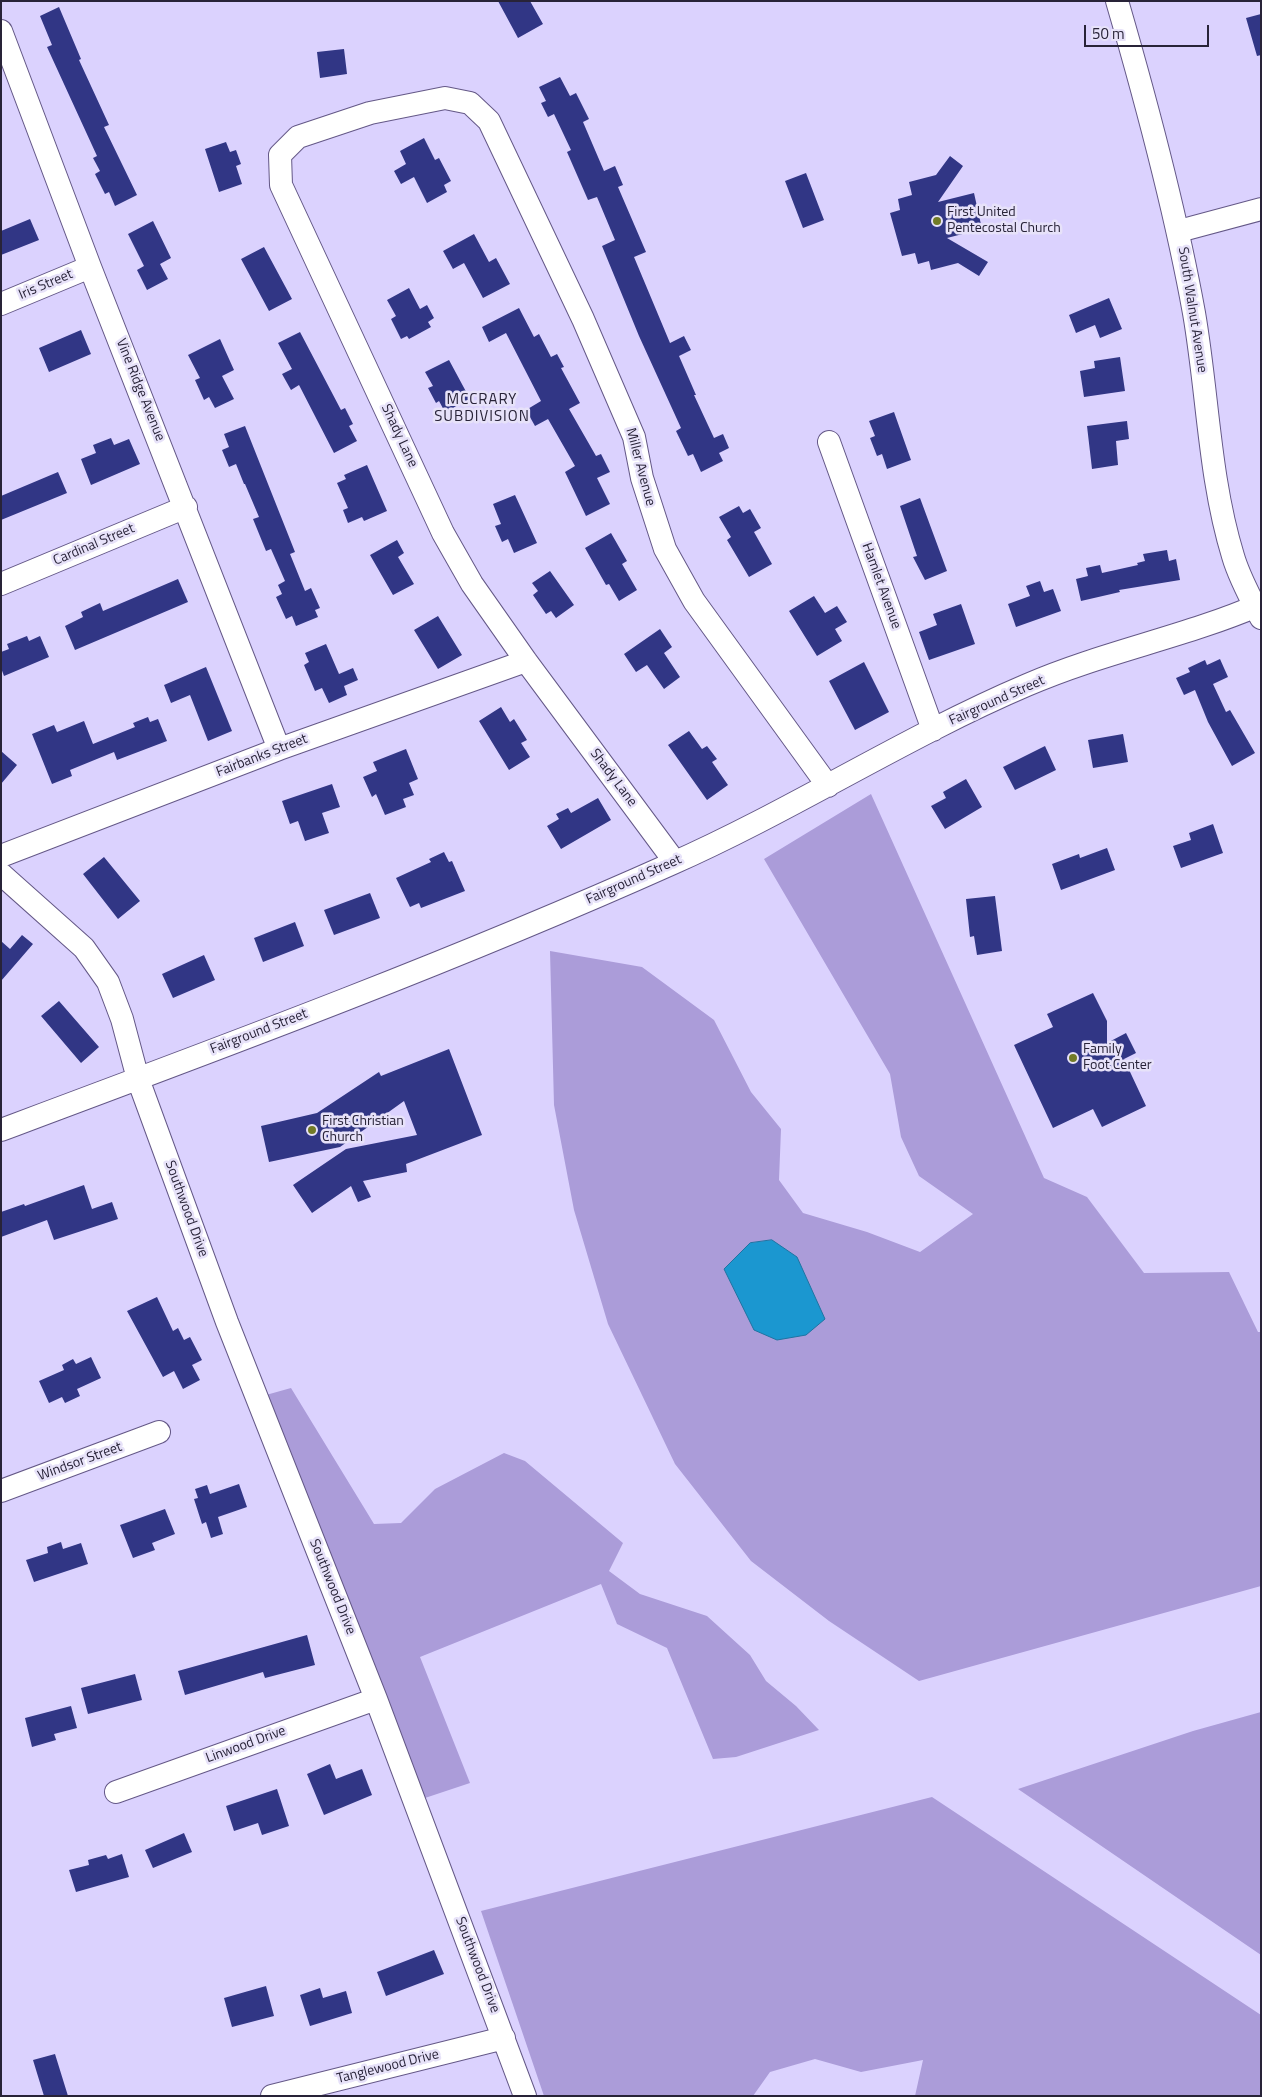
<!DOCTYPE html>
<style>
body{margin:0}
#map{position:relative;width:1262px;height:2097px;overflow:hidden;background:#dbd2fe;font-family:"Titillium Web",sans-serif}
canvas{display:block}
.frame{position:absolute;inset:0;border:2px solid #282338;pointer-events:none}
.scale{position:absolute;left:1084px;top:25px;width:125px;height:22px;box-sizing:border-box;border:2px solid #282338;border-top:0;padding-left:6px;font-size:15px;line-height:18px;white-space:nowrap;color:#282338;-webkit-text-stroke:4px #e7e2f9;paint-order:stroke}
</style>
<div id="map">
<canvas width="1262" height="2097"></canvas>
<div class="frame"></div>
<div class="scale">50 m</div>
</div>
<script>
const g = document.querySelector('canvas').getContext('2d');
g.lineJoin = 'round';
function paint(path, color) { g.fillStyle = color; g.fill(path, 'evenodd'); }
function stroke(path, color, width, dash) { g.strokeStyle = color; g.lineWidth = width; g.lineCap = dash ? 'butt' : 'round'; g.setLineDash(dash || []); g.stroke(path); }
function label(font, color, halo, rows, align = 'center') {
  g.font = font + ' "Titillium Web",sans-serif'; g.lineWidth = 5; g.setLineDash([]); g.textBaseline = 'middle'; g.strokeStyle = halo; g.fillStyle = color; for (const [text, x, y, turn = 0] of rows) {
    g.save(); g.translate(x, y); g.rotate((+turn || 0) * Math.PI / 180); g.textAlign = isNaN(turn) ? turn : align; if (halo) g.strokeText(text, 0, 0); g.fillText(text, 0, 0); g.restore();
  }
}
paint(new Path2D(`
 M871 794 1044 1178 1087 1197 1144 1273 1229 1272 1258 1332H1261V1586L919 1681 829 1621 751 1561 675 1464 608 1324 574 1210 554 1105 550 951 642 967 714 1020 751 1092 781 1129 779 1180 803 1213 867 1232 920 1252 973 1214 919 1176 901 1137 890 1074 764 859Z
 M291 1388 374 1524 401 1523 435 1489 504 1453 525 1461 623 1543 609 1571 640 1594 707 1616 750 1655 766 1681 796 1706 819 1730 736 1757 713 1759 667 1648 617 1624 601 1584 420 1657 470 1783 425 1798 266 1395Z
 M1261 1712V1955L1018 1789 1193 1731Z
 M932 1797 1261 2015V2096H915L923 2060 861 2072 815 2059 770 2072 753 2096H544L481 1911Z`), '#ab9cd9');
const water = new Path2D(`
 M772 1240 797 1257 825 1319 806 1335 777 1340 754 1330 724 1269 750 1243Z`);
paint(water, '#1b97d0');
stroke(water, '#1f74a2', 1);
paint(new Path2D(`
 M498 1H530L543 24 518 38Z
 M59 7 81 59 79 60 109 125 104 127 137 195 115 206 109 192 105 194 95 174 100 171 93 158 97 156 47 47 52 45 40 16Z
 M1261 14V55L1257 56 1246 18Z
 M344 49 347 74 320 78 317 52Z
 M560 77 570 96 576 93 589 119 583 122 604 171 615 166 623 185 618 187 646 252 634 257 670 343 684 336 691 350 679 356 696 395H694L714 438 723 434 729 448 719 453 723 461 701 472 693 454 688 456 676 431 681 428 639 336 602 246 615 240 597 197 588 200 567 152 571 150 554 114 548 117 541 103 546 101 539 87Z
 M424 138 435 160 439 158 451 181 444 185 447 192 427 203 414 177 401 184 394 171 406 164 400 151Z
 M226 142 230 152 236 150 241 164 236 166 242 184 219 192 205 149Z
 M950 156 963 166 938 202 974 193 982 229 947 238 988 262 979 276 958 263 931 270 929 261 918 264 915 253 902 256 890 213 900 210 898 199 912 195 909 182 936 175Z
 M806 173 824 220 803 228 785 181Z
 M30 219 39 240 1 255V231Z
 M153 221 171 258 160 264 168 279 147 290 137 270 144 266 128 234Z
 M474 234 489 262 496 258 510 284 483 298 464 263 453 269 443 251Z
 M264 247 292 299 269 311 241 259Z
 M409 288 420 309 427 305 434 318 428 322 431 327 409 339 407 336 401 339 391 319 396 316 387 300Z
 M1109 298 1122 329 1100 338 1095 325 1076 333 1069 315Z
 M519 308 534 337 539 334 551 357 557 354 564 367 561 368 580 403 569 409 596 456 601 454 610 472 597 478 610 504 586 516 565 472 575 466 548 419 535 426 526 410 541 401 506 333 489 342 482 327Z
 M81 330 91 354 49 372 39 348Z
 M300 332 341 410 345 408 353 424 349 426 357 441 334 453 299 385 291 390 282 374 292 369 278 343Z
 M220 339 234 370 222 376 234 399 215 408 209 397 204 400 195 380 200 378 188 355Z
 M1120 357 1125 391 1084 397 1080 371 1095 368 1094 361Z
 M449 360 470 399 445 412 439 401 436 403 428 388 433 386 425 372Z
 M894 412 911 460 887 469 882 454 877 456 870 438 875 436 869 421Z
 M1127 421 1129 439 1116 441 1118 465 1092 469 1087 426Z
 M245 426 295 552 290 554 305 591 311 588 320 608 315 610 318 617 296 626 292 616 286 619 276 597 282 594 278 585 285 581 271 549 266 551 253 519 259 517 245 484H244L236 464 229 467 222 450 229 447 224 434Z
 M111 438 114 445 129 439 140 464 91 485 81 459 96 453 93 445Z
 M367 465 387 511 364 521 362 517 348 523 343 510 348 508 337 483 346 479 344 475Z
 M58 472 67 493 1 520V496Z
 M515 495 537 543 514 553 508 539 502 542 495 526 501 524 493 504Z
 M920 498 947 571 925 580 913 557 917 556 900 506Z
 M739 506 743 513 750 509 761 528 754 532 772 564 749 577 727 540 731 537 719 517Z
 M611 533 627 561 622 564 637 590 619 601 609 584 606 585 585 548Z
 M397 540 404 553 398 557 414 584 393 595 370 555Z
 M1167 550 1169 561 1176 559 1180 580 1119 590 1120 592 1081 601 1076 579 1088 576 1086 568 1100 565 1102 573 1138 565 1137 563 1145 561 1143 554Z
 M550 571 574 605 556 618 551 611 546 614 533 595 538 591 532 583Z
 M178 579 188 602 75 650 65 626 83 617 81 612 100 603 103 611Z
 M1040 581 1044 592 1053 589 1061 611 1016 627 1008 604 1030 596 1026 586Z
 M814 596 825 613 837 606 847 622 835 629 842 641 817 656 789 611Z
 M961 604 975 644 929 660 919 632 937 625 933 614Z
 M438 616 462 655 438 669 414 630Z
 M660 629 672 647 664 653 680 677 664 689 647 665 636 672 624 654Z
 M27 636 29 641 40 636 49 657 4 676 1 668V652L9 649 7 644Z
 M326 644 339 674 353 668 358 680 344 686 347 695 329 703 322 688 315 691 304 665 309 662 305 653Z
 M1220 659 1228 677 1213 684 1226 712 1230 710 1255 753 1232 766 1208 722 1195 690 1184 695 1176 678 1190 672 1188 668 1205 660 1207 665Z
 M864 662 889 712 855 730 829 681Z
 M206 667 232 731 208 741 190 695 171 703 164 685Z
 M501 707 510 722 514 719 527 740 521 743 530 757 509 770 479 721Z
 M148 717 150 722 158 719 167 741 117 760 114 752 70 770 72 776 52 784 32 734 54 725 57 732 84 721 93 744 135 727 133 723Z
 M689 731 702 749 707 746 717 759 712 762 728 785 707 800 668 745Z
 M1123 734 1128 762 1093 768 1088 740Z
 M1045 746 1056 770 1015 790 1003 767Z
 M406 749 418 779 409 783 414 795 403 799 406 807 385 815 376 794 372 797 363 777 377 771 373 762Z
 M1 751 17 765 1 784Z
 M966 779 982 807 945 829 931 806 946 798 943 792Z
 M332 784 340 807 322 813 329 833 305 841 298 821 290 824 282 801Z
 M598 798 611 820 561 849 547 826 559 819 556 814 568 808 571 813Z
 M1213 824 1223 853 1181 868 1173 846 1191 840 1189 833Z
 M1107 848 1115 870 1061 890 1052 864 1079 854 1080 858Z
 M444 852 449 862 452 861 465 891 421 908 419 903 410 907 396 878 431 862 429 859Z
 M104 857 140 901 118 919 83 874Z
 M370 893 380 918 334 935 324 910Z
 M995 896 1002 951 977 955 974 936 970 937 966 899Z
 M295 922 304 946 263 962 254 938Z
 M22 935 33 944 1 981V941L10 949Z
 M204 955 215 980 173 998 162 974Z
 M1093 993 1107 1021V1043L1126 1033 1136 1053 1124 1059 1146 1106 1102 1127 1093 1109 1053 1128 1014 1045 1053 1027 1047 1014Z
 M59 1001 99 1047 81 1063 41 1016Z
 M449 1049 482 1135 406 1164 407 1172 363 1181 371 1197 358 1202 351 1186 312 1213 293 1185 346 1149 417 1135 404 1101 340 1147 269 1162 261 1126 317 1113 379 1072 381 1076Z
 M84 1185 92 1209 112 1202 118 1219 54 1240 47 1220 1 1237V1212L24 1204 25 1206Z
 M157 1297 173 1331 178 1328 184 1340 190 1337 202 1360 192 1365 200 1380 183 1389 174 1371 163 1377 127 1311Z
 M91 1357 101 1378 77 1389 80 1396 65 1403 62 1397 49 1403 39 1381 64 1370 62 1365 73 1359 76 1364Z
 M239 1484 247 1507 218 1517 223 1534 211 1538 206 1522 202 1524 194 1499 198 1498 195 1489 207 1485 210 1494Z
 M165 1509 175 1534 152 1543 155 1550 133 1558 120 1525Z
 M61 1542 63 1549 81 1543 88 1564 34 1582 26 1560 48 1553 47 1547Z
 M307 1635 315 1665 265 1678 263 1672 185 1695 178 1671Z
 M135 1674 142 1700 88 1714 81 1688Z
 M71 1706 77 1728 54 1734 56 1740 32 1747 25 1718Z
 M330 1764 336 1779 362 1769 372 1795 324 1815 307 1774Z
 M277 1789 289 1826 262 1835 258 1823 234 1831 226 1806Z
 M184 1833 192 1852 153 1868 145 1850Z
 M122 1854 129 1877 76 1892 69 1870 89 1865 88 1860 106 1855 108 1859Z
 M434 1950 444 1974 386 1996 377 1972Z
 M266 1986 274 2016 232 2027 224 1998Z
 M320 1988 323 1998 346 1991 352 2013 310 2026 300 1995Z
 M55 2054 68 2096H44L33 2060Z`), '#313685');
const minor = new Path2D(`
 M1117 1C1147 104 1175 208 1194 313 1208 394 1209 478 1233 556 1239 577 1251 599 1261 618
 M1 31 90 267 279 749
 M1179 231 1261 209
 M1 304 90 267
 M829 442 933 730
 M1 584 186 507
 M1 856 279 749 526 661
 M675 862 526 661 472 584 443 533 281 185 280 155 298 137 370 113 445 98 470 103 489 121 583 319 634 437 642 478 665 549 694 601 828 786
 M1 874 84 948 108 982 122 1019 138 1079 227 1322 376 1699 525 2096
 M1 1130C226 1046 452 962 671 864 793 810 905 737 1027 685 1103 652 1185 637 1261 604
 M1 1491 159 1432
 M116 1792 376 1699
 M272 2096 504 2038`);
stroke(minor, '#645887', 24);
stroke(minor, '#fff', 22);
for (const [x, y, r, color] of [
 [937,221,5,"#727b27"],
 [1073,1058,5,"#727b27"],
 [312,1130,5,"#727b27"]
]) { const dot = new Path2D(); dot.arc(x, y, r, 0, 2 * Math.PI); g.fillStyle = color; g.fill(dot); stroke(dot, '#e7e2f9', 2); }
label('14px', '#282338', '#e7e2f9', [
 ["First United",947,213],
 ["Pentecostal Church",947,229],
 ["Family",1083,1050],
 ["Foot Center",1083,1066],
 ["First Christian",322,1122],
 ["Church",322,1138]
], 'left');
label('14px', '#282338', '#e7e2f9', [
 ["Iris Street",46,285,-23],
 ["South Walnut Avenue",1192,310,81],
 ["Vine Ridge Avenue",140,390,68],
 ["Shady Lane",399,436,65],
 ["Miller Avenue",640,467,75],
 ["Cardinal Street",94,545,-23],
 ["Hamlet Avenue",881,586,70],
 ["Fairground Street",997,701,-24],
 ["Fairbanks Street",262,756,-21],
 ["Shady Lane",613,778,53],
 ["Fairground Street",634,880,-24],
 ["Fairground Street",259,1032,-21],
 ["Southwood Drive",186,1209,70],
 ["Windsor Street",80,1462,-20],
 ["Southwood Drive",332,1587,68],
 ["Linwood Drive",246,1745,-20],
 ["Southwood Drive",477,1965,69],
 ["Tanglewood Drive",388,2067,-14]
]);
g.letterSpacing = '1px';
label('15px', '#282338', '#e7e2f9', [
 ["MCCRARY",482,400],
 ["SUBDIVISION",482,417]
]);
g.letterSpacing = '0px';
</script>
